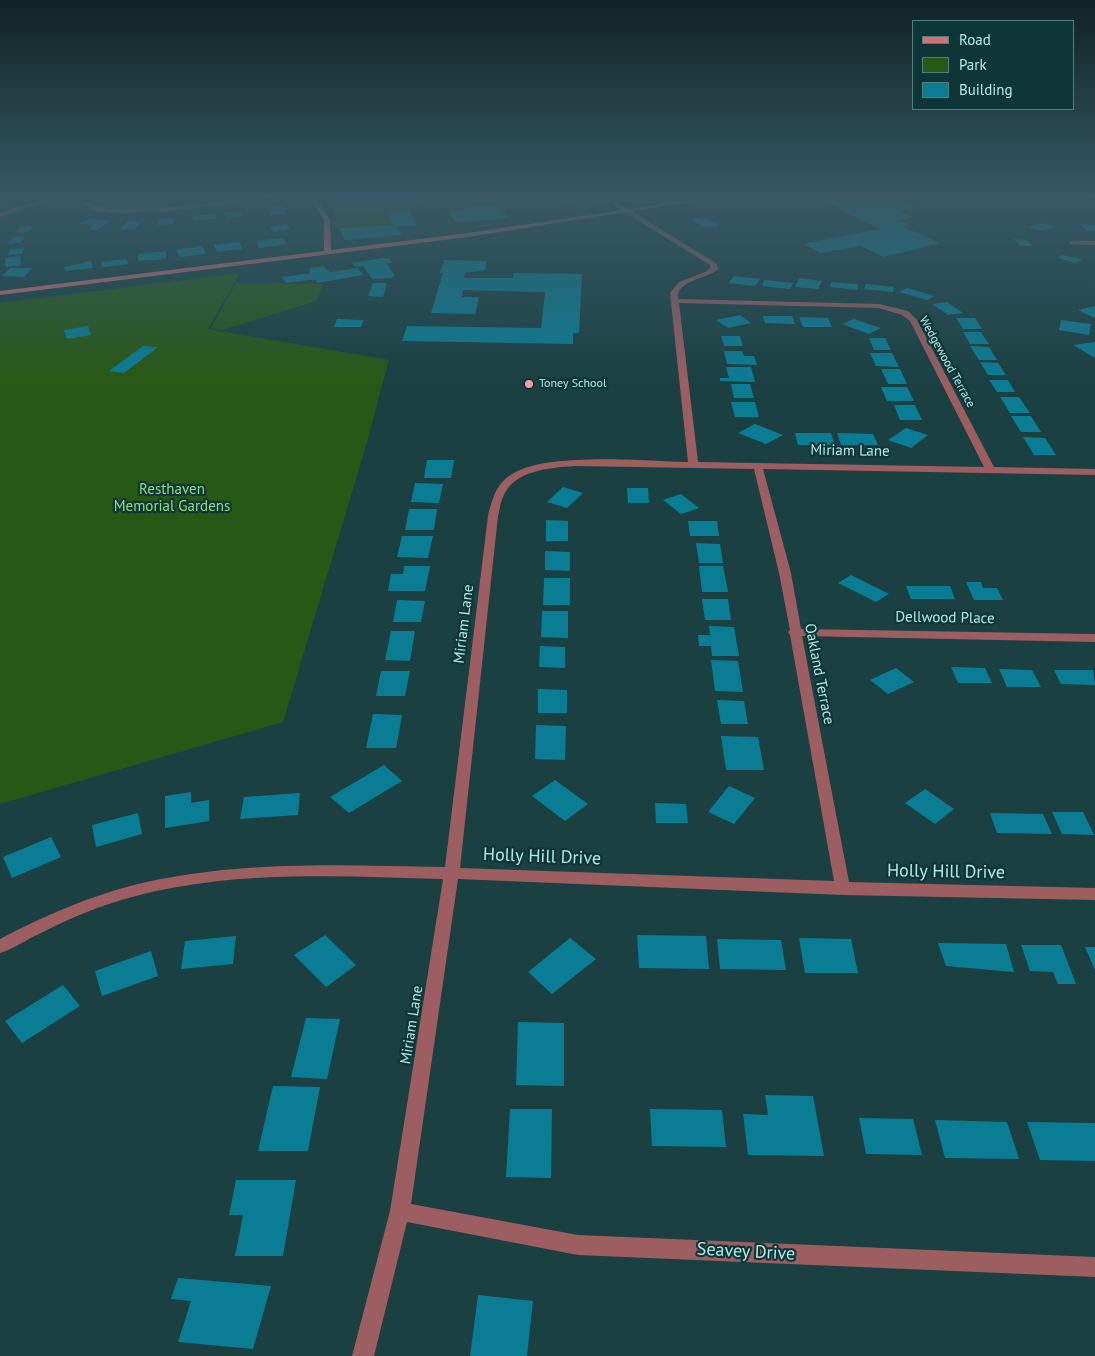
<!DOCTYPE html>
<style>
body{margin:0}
#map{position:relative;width:1095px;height:1356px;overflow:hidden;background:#1a4042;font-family:"PT Sans",sans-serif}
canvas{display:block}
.legend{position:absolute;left:912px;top:20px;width:162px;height:90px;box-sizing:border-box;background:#0e3637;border:1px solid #517e7f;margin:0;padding:6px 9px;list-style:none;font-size:15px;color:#b5ebec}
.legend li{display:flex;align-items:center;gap:10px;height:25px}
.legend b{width:25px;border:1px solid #517e7f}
</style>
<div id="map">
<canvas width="1095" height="1356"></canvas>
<ul class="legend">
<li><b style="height:6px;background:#d27074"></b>Road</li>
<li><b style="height:14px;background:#285815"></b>Park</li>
<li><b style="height:14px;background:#0a7d95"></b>Building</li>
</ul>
</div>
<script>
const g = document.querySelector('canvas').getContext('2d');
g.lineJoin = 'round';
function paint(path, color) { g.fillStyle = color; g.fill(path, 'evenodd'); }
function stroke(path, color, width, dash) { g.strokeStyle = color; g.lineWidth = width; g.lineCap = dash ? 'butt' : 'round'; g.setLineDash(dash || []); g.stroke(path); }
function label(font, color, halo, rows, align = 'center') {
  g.font = font + ' "PT Sans",sans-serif'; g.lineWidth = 4.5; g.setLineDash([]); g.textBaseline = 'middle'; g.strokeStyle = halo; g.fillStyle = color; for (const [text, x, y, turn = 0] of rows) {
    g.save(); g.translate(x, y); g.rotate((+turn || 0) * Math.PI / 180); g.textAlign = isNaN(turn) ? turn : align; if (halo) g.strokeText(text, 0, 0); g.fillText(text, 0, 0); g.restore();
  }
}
paint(new Path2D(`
 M343 199H422L418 208 386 211 394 225 335 228V202Z
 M240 273 208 329 389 360 365 449 283 722 0 804V303Z
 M236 283 323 284 316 301 222 330 211 328Z`), '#285815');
paint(new Path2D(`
 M816 197H890L916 208 898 211 913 217 898 220 911 226 904 227 940 243 884 257 860 246 821 253 803 244 880 229Z
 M496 205 509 217 457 223 446 210Z
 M282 206 286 214 271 216 267 208Z
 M403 210 409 211 417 225 397 227 402 235 345 240 339 228 394 225 386 211Z
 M240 211 242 216 226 218 224 212Z
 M215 214 216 219 193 221 192 216Z
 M706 217 720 226 705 228 691 219Z
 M88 219 110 221 97 230 89 229 94 225 80 224Z
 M173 219V224L158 225V220Z
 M127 221H142L135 229H121Z
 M1043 223 1055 228 1040 231 1028 227Z
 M286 224 291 229 274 232 269 227Z
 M1079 224 1095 226V231H1087Z
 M22 226 34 227 28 232H16Z
 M14 237H26L19 243H7Z
 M283 238 287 244 259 248 256 241Z
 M1014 239 1027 240 1033 246H1020Z
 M239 242 243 249 217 252 214 245Z
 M202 246 206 254 180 257 176 250Z
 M24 248 22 254 8 255 10 249Z
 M166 251V259L138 261V254Z
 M1062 255 1082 259 1076 263 1057 258Z
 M20 256 21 265 6 267 5 258Z
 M382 258H389L392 263H386L395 276 392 277 393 278 372 279 363 266 355 267 352 263Z
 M127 259 128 264 102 267 101 262Z
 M444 260 487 261 485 270 465 273 464 278H513L514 273 582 274 579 333H573V344L402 341 407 326 541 328 545 292 463 290 462 297H479L475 314 431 313 443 273H440Z
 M91 261 93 268 65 271 64 267Z
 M323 266 330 272 358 268 363 275 317 283 316 280H308L286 283 282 277 311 273 309 270 311 268Z
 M10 268H32L24 277 2 276Z
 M734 276 760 279 755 286 729 283Z
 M799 278 822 281 818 289 795 287Z
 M764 280 793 283 790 289 762 286Z
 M831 282 858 284 857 290 830 287Z
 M373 283H387L383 297 368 296Z
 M866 284 894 287 893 292 864 289Z
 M907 288 934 296 927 300 899 292Z
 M947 302 963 313 948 315 932 304Z
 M1095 306V318L1078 310Z
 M740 315 751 323 728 328 716 320Z
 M763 316H792L795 324 765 323Z
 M799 317 828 318 832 327H803Z
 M956 318H975L982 329H963Z
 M337 319 364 320 361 327H334Z
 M854 319 881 328 869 334 842 324Z
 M1061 320 1091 324 1089 335 1059 330Z
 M88 326 91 335 67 339 64 330Z
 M963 332H981L989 344H970Z
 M721 336H740L743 346H724Z
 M869 338H885L891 350H874Z
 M1095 342V358L1073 345Z
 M143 346 158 347 124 373 109 371Z
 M970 346 989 347 997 360H979Z
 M724 351H742L744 356H754L757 365 727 364Z
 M870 353H892L899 367 876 366Z
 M980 362 998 363 1006 375H988Z
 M726 367H751L755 382 720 381V378H729Z
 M881 369H900L907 384H888Z
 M989 380H1008L1015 392H997Z
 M731 384H750L754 398H734Z
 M881 387H907L914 401H887Z
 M1000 397H1019L1030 413H1010Z
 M731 402H755L759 417H735Z
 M894 405H915L922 420H900Z
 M1011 416H1031L1041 432H1021Z
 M755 424 783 435 766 444 738 433Z
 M906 428 928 435 911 448 888 440Z
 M795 433H831L835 445H798Z
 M837 433 873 434 878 445H841Z
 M1023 437 1045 438 1056 455H1034Z
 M427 460H454L451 478H424Z
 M415 483 443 484 439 503 411 502Z
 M563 487 583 493 567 508 547 502Z
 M627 488H648L649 503H628Z
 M681 494 699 508 681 514 663 500Z
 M409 509H437L434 530H405Z
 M546 520 568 521V541H546Z
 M688 521H717L719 536H690Z
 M402 536H433L428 558 397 557Z
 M696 543 720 544 723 563H699Z
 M545 551 570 552V571L545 570Z
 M404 566H430L425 591H388L391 574H403Z
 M699 566H723L728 592H702Z
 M851 575 889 594 876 602 838 583Z
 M544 578H570V605H543Z
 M966 582H981L983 588H997L1003 600H974Z
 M906 586H950L955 599H911Z
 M702 599H728L731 620H705Z
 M397 600 425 601 421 622H393Z
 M542 611H568V638L541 637Z
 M709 626 734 627 739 656H712L711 646H699L698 635H710Z
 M391 631H415L410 661 385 660Z
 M540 646 565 647V668L539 667Z
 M711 660 738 661 743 692 715 691Z
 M951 667 985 668 992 683H958Z
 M896 668 914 682 888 694 870 680Z
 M999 669 1032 670 1041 687H1007Z
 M1054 670H1093L1095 685 1061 684Z
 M381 671H410L405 696H376Z
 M538 689 567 690V713H538Z
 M717 700 744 701 748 724H721Z
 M373 714 402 715 396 748H366Z
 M536 725 566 726 565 760 535 759Z
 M721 736 758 737 764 770H726Z
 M384 765 402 781 349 813 330 797Z
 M555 780 588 804 565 821 532 796Z
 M729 786 755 798 734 824 708 812Z
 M925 789 954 809 935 824 905 803Z
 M191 792V803L209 800V821L165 828V796Z
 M300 793 298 815 240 819 244 797Z
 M655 803 686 804 688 823H656Z
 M1052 812H1083L1094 835 1062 834Z
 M138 813 142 834 96 847 92 825Z
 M990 813 1043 814 1052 834 997 833Z
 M51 837 61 857 12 878 3 857Z
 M325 935 356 965 326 987 294 955Z
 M637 935 706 936 709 969 639 968Z
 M236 936 233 964 181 969 185 941Z
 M570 938 596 959 552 994 528 972Z
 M799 938 851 939 858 973H805Z
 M717 939 781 940 786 970 720 969Z
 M938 943 1006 944 1014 972 946 966Z
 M1021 945H1061L1076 984H1058L1053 972 1030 971Z
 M1085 947H1095V970Z
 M151 951 158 976 102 996 95 971Z
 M63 985 80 1006 22 1043 5 1021Z
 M306 1018 340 1019 327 1079 291 1077Z
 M518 1022 564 1023V1086L516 1085Z
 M273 1086 320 1087 308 1151H258Z
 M765 1095 813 1096 824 1156 748 1155 743 1114 768 1115Z
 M510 1109H552L551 1178 506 1177Z
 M650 1109 722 1110 726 1147 652 1146Z
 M859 1118 913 1119 922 1155 866 1154Z
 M935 1120 1007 1122 1019 1159 945 1158Z
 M1027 1122 1095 1123V1161L1040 1160Z
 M236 1180H296L283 1256H235L243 1215H229Z
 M178 1278 271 1286 253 1349 178 1342 191 1301 171 1299Z
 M478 1295 533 1301 527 1356H470Z`), '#0a7d95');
paint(new Path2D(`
 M53 197H62L0 217V213L18 206Z
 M66 197C82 195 97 209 113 209 148 210 183 206 217 202 236 199 256 195 274 197L171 211 114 213 98 211Z
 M312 197H515L686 201 684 204 617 202 717 264 718 269C707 280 676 279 678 299L879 304 908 311 917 320 994 467 1095 469V475L763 469 791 573 801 629 1095 634V642L802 636 849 882 1095 888V900L843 895 458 879 411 1204 578 1235 1095 1257V1277L578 1255 407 1222 374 1356H352L390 1211 443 879C336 876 222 869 118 901 92 909 66 920 41 933 27 939 14 949 0 953V939C43 916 90 896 138 884 238 860 343 865 445 867L488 516C492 500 495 486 509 476 542 451 645 461 688 462L670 293 679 282 707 271 710 268V265L613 205 614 202 315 199ZM679 303 879 308 902 315 910 321 984 467 698 462ZM574 466 754 469 779 573 790 630 788 632 790 635 834 881 460 868 498 516C500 510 500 503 503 497 514 470 549 468 574 466Z
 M1072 241H1095V245L1070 244 1069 243Z`), '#9c5e60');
paint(new Path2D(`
 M309 197H315L330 220 331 250 468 233 709 197H722L468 237 0 295V291L324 251V220Z`), '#d27074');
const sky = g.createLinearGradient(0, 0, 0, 386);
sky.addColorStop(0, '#0e2324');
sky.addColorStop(0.51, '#385965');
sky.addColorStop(1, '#38596500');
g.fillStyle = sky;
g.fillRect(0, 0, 1095, 386);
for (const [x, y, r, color] of [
 [529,384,5,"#f59b9d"]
]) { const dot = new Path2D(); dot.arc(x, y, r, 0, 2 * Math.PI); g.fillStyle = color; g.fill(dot); stroke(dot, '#0e3637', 2); }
label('12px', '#b5ebec', '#0e3637', [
 ["Wedgewood Terrace",947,362,61]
]);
label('12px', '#b5ebec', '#0e3637', [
 ["Toney School",539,384]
], 'left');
label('15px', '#b5ebec', '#0e3637', [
 ["Miriam Lane",850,451,1],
 ["Dellwood Place",945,618,1],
 ["Miriam Lane",464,624,-83],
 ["Oakland Terrace",819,674,79],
 ["Miriam Lane",412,1025,-81]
]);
label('15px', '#93dd7b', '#0e3637', [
 ["Resthaven",172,490],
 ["Memorial Gardens",172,507]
]);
label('18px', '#b5ebec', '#0e3637', [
 ["Holly Hill Drive",542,857,2],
 ["Holly Hill Drive",946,872,1],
 ["Seavey Drive",746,1252,3]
]);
</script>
